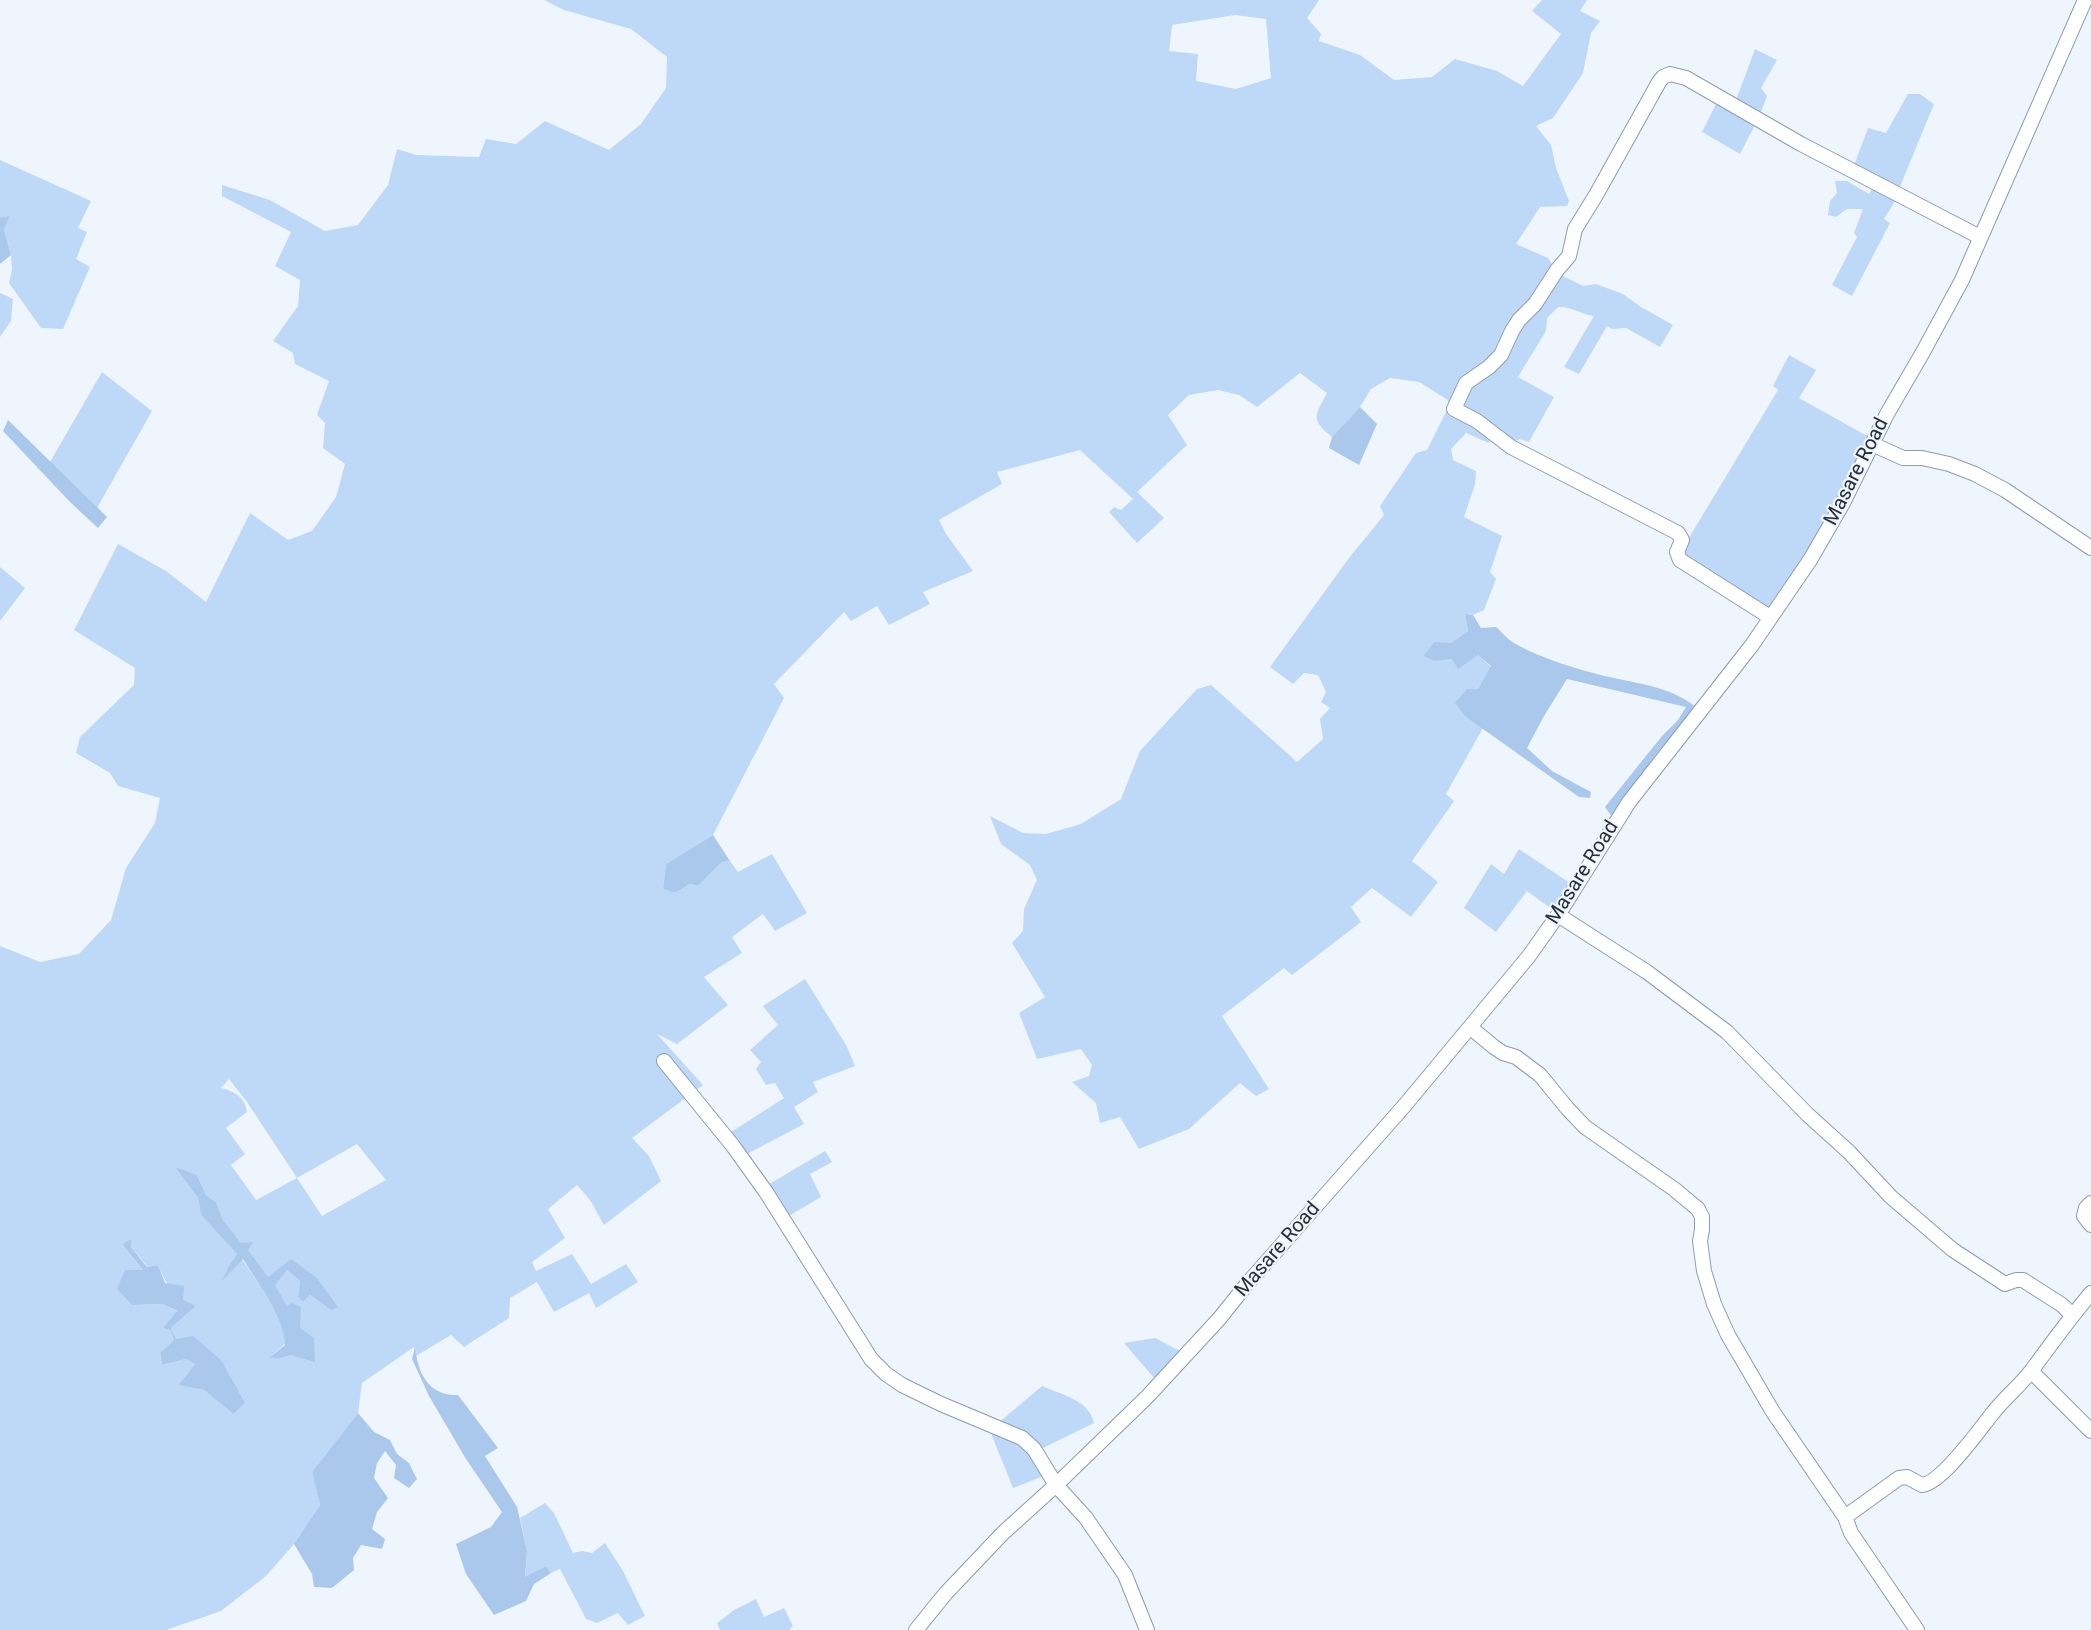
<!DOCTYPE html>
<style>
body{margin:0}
canvas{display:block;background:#eef5fd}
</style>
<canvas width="2091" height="1630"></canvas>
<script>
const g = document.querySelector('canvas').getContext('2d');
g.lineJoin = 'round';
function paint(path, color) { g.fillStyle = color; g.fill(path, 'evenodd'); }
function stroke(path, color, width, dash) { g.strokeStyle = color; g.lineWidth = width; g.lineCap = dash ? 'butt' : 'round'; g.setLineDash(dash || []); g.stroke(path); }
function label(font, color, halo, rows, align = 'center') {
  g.font = font + ' Roboto,sans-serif'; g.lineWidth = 4.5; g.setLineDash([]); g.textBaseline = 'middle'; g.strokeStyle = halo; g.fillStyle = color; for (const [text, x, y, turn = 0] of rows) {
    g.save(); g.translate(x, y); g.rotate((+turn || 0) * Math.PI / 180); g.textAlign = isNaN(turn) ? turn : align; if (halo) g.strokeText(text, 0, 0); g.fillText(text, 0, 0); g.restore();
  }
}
paint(new Path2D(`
 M544 0H1319L1307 18 1321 34 1319 41 1360 55 1394 80 1432 77 1455 59 1497 71 1523 86 1561 34 1532 11 1542 0H1587L1580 11 1600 21 1591 33 1583 73 1553 118 1536 126 1551 145 1556 168 1569 201 1567 206 1540 207 1516 244 1548 258 1559 274 1583 286 1596 284 1623 294 1641 307 1673 325 1660 347 1626 328 1612 329 1607 326 1579 374 1564 367 1594 316C1579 314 1574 307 1558 307L1547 318 1546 331 1518 377 1554 397 1529 442 1519 439 1512 443 1459 404 1473 381H1458L1460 388 1451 409 1491 436 1489 443 1466 433 1451 449 1453 460 1476 471 1475 484 1464 517 1502 536 1490 572 1496 579 1484 610 1473 615 1465 614 1468 631 1451 643 1435 661 1478 655 1491 667 1478 689 1466 717 1483 728 1446 794 1454 801 1412 861 1438 882 1411 917 1372 888 1351 907 1361 922 1292 975 1284 968 1222 1016 1269 1089 1256 1096 1240 1083 1189 1129 1139 1149 1120 1117 1100 1123 1096 1103 1072 1082 1089 1076 1092 1065 1081 1049 1037 1059 1019 1013 1045 997 1012 943 1023 931 1024 909 1037 880 1030 865 1001 844 990 816 1023 833 1046 834 1081 824 1121 799 1140 751 1197 689 1211 685 1297 762 1323 739 1320 719 1330 708 1321 702 1326 692 1318 675 1304 673 1293 684 1270 667 1349 558 1384 515 1380 506 1416 453 1427 450 1449 406 1448 400 1419 382 1390 378 1371 389 1360 407 1332 437C1310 419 1315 416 1327 393L1300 373 1257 407 1239 395 1218 390 1189 395 1168 415 1187 445 1137 492 1164 518 1137 543 1109 512 1114 507 1121 510 1133 499 1080 450 997 472 1002 484 939 520 946 534 973 571 923 592 930 604 889 625 877 606 851 621 844 612 774 684 784 698 713 835 666 864 663 889 675 893 690 884 698 886 722 862 730 861 738 872 772 854 807 913 775 931 763 914 732 937 742 953 704 977 728 1005 677 1044 657 1034 703 1085 632 1138 649 1156 661 1181 604 1225 590 1200 577 1185 548 1209 565 1238 532 1262 536 1271 572 1254 591 1284 626 1264 638 1282 596 1308 589 1293 554 1312 537 1282 510 1298 509 1318 464 1347 451 1335 416 1356 414 1347 362 1383 358 1413 312 1472 320 1505 294 1544 266 1576 221 1611 166 1630H0V946L40 962 79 954 111 920 126 868 155 823 160 798 118 786 110 773 76 753 80 737 134 685 135 668 74 630 118 544 166 571 206 602 250 513 288 540 312 531 336 497 345 464 323 448 325 423 317 415 329 381 295 364 293 353 273 341 298 306 300 280 275 266 291 232 222 196V185L270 200 325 231 358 225 388 185 397 149 416 155 479 157 486 139 516 144 545 121 609 150 641 124 666 88 667 57 631 29 564 10ZM1235 15 1266 19 1271 78 1236 89 1196 81 1198 54 1169 51 1172 25ZM229 1079 247 1102 297 1178 256 1200 231 1165 245 1154 226 1128 247 1112C245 1097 234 1091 221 1088ZM357 1144 386 1180 322 1216 297 1178ZM176 1168 197 1175 206 1195 216 1202 223 1220 241 1244 252 1242 247 1249 268 1278 291 1259 331 1310 310 1295 303 1302 298 1297 300 1281 287 1270 274 1285 300 1329 291 1355 278 1359 271 1356 285 1344C285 1317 257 1282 242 1259L223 1279 228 1267 237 1254 201 1215 198 1198ZM131 1239V1247L148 1267 158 1265C167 1287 174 1294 196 1306L171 1328 176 1339 233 1414 204 1390 178 1385 195 1364 186 1359 162 1365 160 1353 174 1340 170 1330 164 1328 178 1312 162 1304 132 1305 143 1270 122 1244Z
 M1755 49 1777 60 1761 88 1767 96 1759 117 1735 103Z
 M1908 94H1920L1934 104 1899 189 1853 168 1868 128 1886 133Z
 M1717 102 1755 125 1740 154 1702 132Z
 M0 160 91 201 78 228 87 232 76 259 90 267 63 329 41 328 9 283 12 270 11 255 4 230 10 216 0 217Z
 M1835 181H1847L1869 194 1873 186 1897 198 1884 219 1890 223 1852 296 1832 285 1857 237 1854 233 1863 209H1847L1836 217 1828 215 1830 201 1837 193Z
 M0 293 13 299 11 321 0 337Z
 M1789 355 1816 370 1799 398 1869 437 1841 498 1769 612 1685 558 1681 551 1778 390 1773 386Z
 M102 372 152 411 97 508 50 462Z
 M0 567 25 588 0 621Z
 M1519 849 1570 883 1553 910 1527 891 1496 932 1464 908 1491 864 1504 874Z
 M805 979 846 1045 855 1066 813 1082 818 1092 794 1107 804 1124 745 1155 728 1134 784 1098 775 1083 766 1085 756 1069 761 1062 750 1050 778 1025 763 1006Z
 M825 1151 832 1162 810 1174 821 1197 787 1217 766 1186Z
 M1155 1338 1180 1351 1155 1379 1124 1343Z
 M1042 1386C1060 1394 1090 1400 1094 1423L1041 1449 997 1424Z
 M990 1431 1024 1446 1044 1476 1013 1488Z
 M545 1503 554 1513 573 1553 582 1551 592 1553 605 1543 623 1571 645 1616 628 1625 618 1613 597 1623 586 1619 560 1569 551 1573 546 1566 525 1578 527 1551 520 1518Z
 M756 1599 764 1617 784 1608 793 1626 789 1630H720L717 1623 734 1610Z`), '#bed9f8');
paint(new Path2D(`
 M10 216 4 230 11 255 0 264V217Z
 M1360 407 1377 424 1359 465 1329 448 1332 437Z
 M8 420 107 517 98 528 70 502 3 431Z
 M1465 614 1473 615 1481 628 1496 627C1502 632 1507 639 1514 643 1539 658 1585 672 1614 678 1645 685 1670 687 1696 707L1656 754 1612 817 1605 807 1662 736 1678 720 1686 707 1567 679 1544 716 1527 748 1552 771 1591 792 1590 798 1579 797 1466 717 1455 703 1467 689H1478L1491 666 1478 655 1458 669 1452 659 1435 661 1423 656 1435 642 1451 643 1468 631Z
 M713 835 730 861 722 862 698 886 690 884 675 893 663 889 666 864Z
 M175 1167 197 1175 206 1195 216 1202 223 1220 241 1243 253 1242 248 1250 268 1277 291 1259 317 1278 338 1307 331 1310 310 1295 303 1302 298 1297 300 1281 287 1270 275 1285 287 1306 292 1303 301 1307 300 1328 314 1338 315 1362 291 1355 278 1359 270 1357 285 1345C285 1318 257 1282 243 1259L222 1281 228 1267 237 1254 201 1215 198 1198Z
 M131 1239V1247L147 1267 158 1265 165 1283 184 1286 183 1299 196 1306 171 1328 176 1339 193 1336 221 1360 245 1403 233 1414 204 1390 178 1385 195 1364 186 1359 162 1365 160 1353 174 1340 170 1330 163 1328 177 1311 162 1304 132 1305 117 1289 125 1270H143L122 1244Z
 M415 1347C418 1373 428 1396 458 1395L498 1448 485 1456 517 1507 527 1551 525 1577 546 1566 551 1573 534 1584 526 1601 494 1615 466 1574 456 1544 491 1527 502 1512 466 1459 429 1396 412 1359Z
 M358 1413 374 1432 390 1440 397 1454 409 1463 417 1479 409 1488 394 1478 396 1465 385 1451 377 1463 374 1478 388 1498 377 1512 372 1529 385 1539 382 1549 361 1545 353 1558 354 1570 332 1588 314 1587 312 1574 294 1544 320 1505 312 1472Z`), '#aac8ec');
const minor = new Path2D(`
 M1872 444 1903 458H1922L1949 464 1975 474 2005 490 2091 548
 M1770 617 1680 560 1677 552 1682 540 1678 533 1511 447 1477 421 1454 409 1466 383 1489 367 1501 355 1512 331 1519 320 1535 304 1557 270 1569 256 1575 229 1596 195 1659 82 1663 77 1670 74 1686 78 1801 144 1980 237
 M1558 915 1647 972 1727 1032 1807 1114 1849 1152 1891 1197 1953 1250 2005 1284 2016 1280H2023L2062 1305 2072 1315
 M1471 1028 1494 1047 1503 1053 1516 1057 1540 1075 1567 1108 1585 1127 1674 1189 1698 1209 1702 1217V1230L1700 1241 1704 1271 1714 1304 1728 1335 1773 1412 1845 1517 1851 1533 1917 1630
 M664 1061 733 1146 766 1192 871 1359 886 1374 902 1385 941 1404 1022 1438 1034 1449 1056 1485 1086 1518 1125 1575 1147 1630
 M2091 1203 2086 1208 2084 1216 2091 1225
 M2031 1371 2091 1431
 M1845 1517 1899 1478 1907 1477 1922 1485C1942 1483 1979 1430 1992 1414 2004 1398 2020 1386 2032 1370 2051 1344 2070 1318 2091 1293
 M916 1630 946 1593 1003 1533 1056 1485 1147 1397 1219 1319 1247 1284 1405 1105 1529 956 1558 915 1629 802 1752 645 1810 560 1843 503 1887 414 1923 352 1962 280 2085 0`);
stroke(minor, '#8d9caf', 16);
stroke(minor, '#fff', 14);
label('20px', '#282e36', '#eef5fd', [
 ["Masare Road",1857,472,-63],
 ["Masare Road",1583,873,-58],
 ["Masare Road",1278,1250,-49]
]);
</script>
